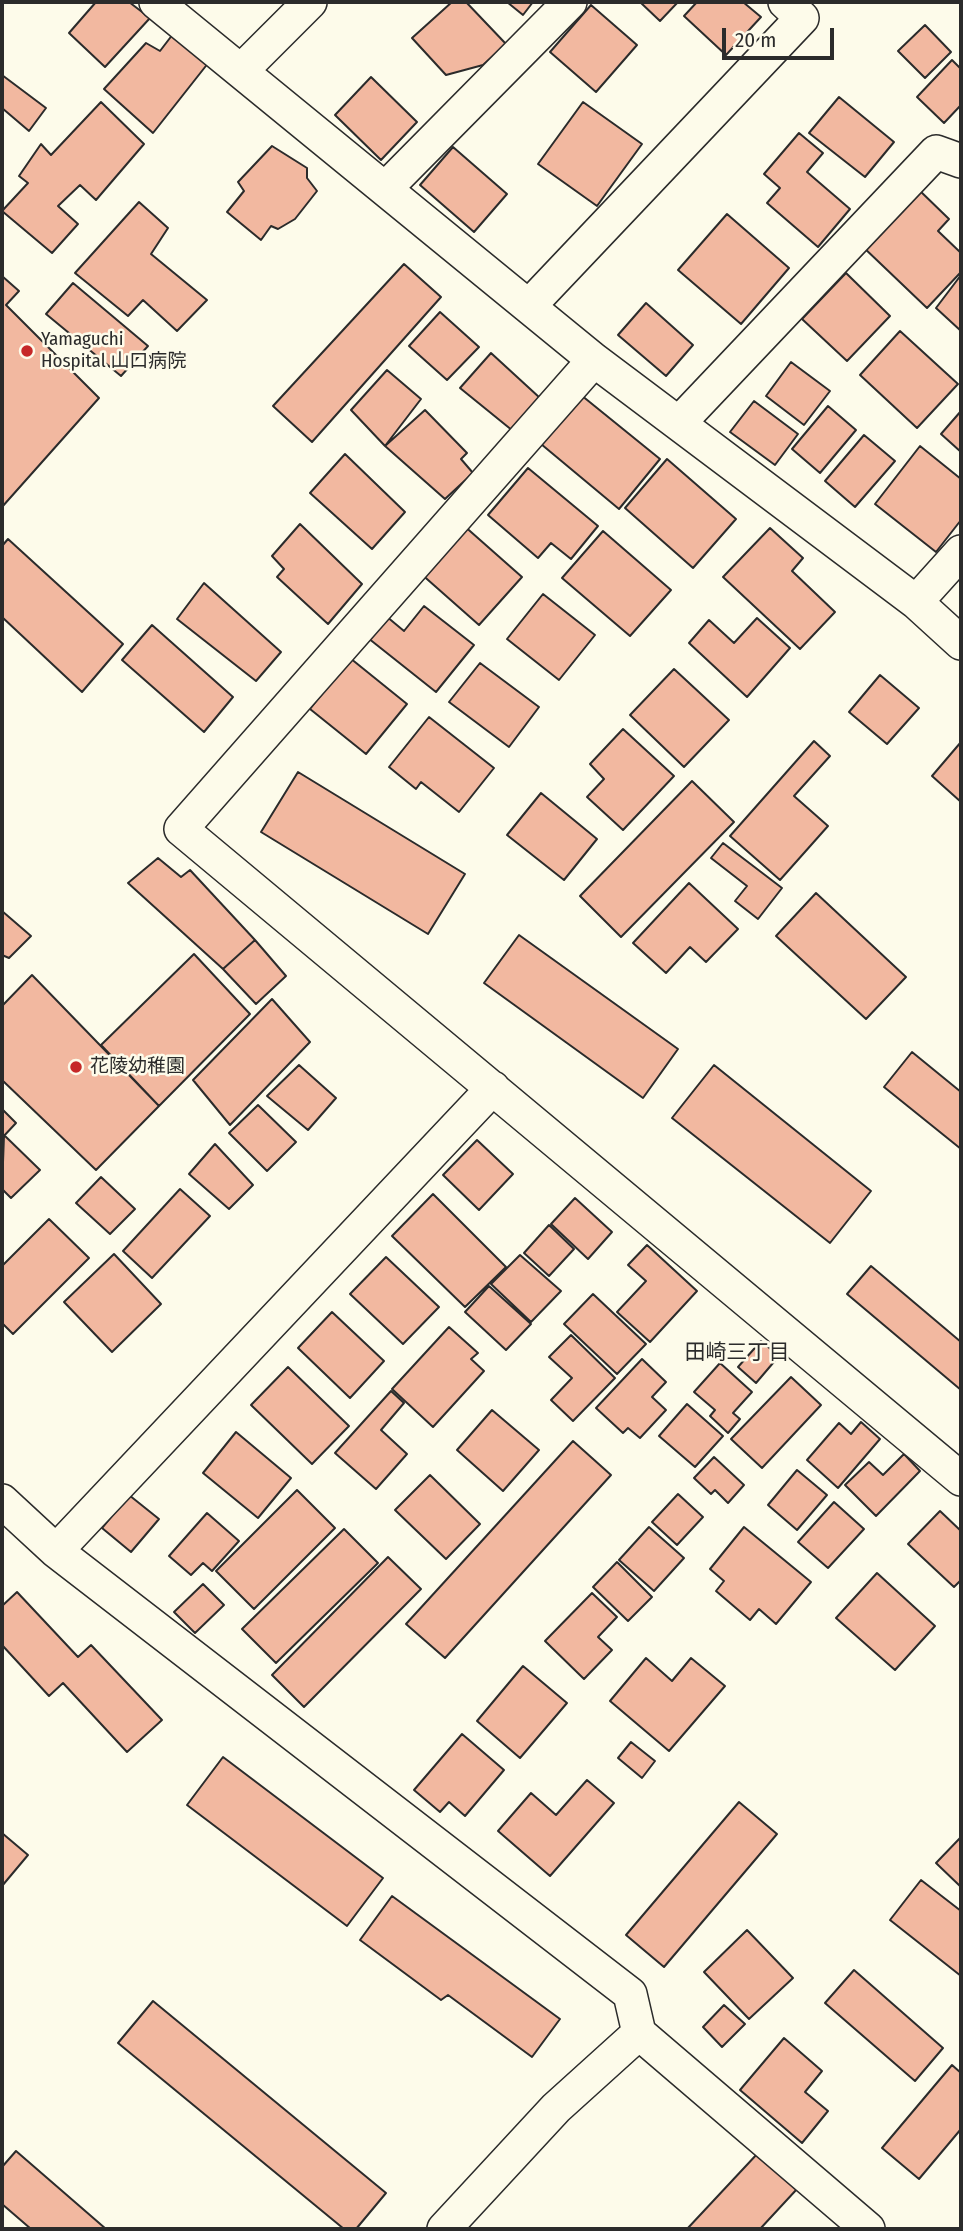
<!DOCTYPE html>
<meta charset="utf-8">
<style>
body{margin:0}
#map{position:relative;width:963px;height:2231px;overflow:hidden;background:#fdfbea;font-family:"Fira Sans Condensed",sans-serif}
canvas{display:block}
.frame{position:absolute;inset:0;border:4px solid #2b2b2b;pointer-events:none}
.scale{position:absolute;left:722px;top:28px;width:112px;height:32px;box-sizing:border-box;border:4px solid #2b2b2b;border-top:0;padding-left:9px;font-size:21px;line-height:24px;white-space:nowrap;color:#2b2b2b;-webkit-text-stroke:5px #fdfbea;paint-order:stroke}
</style>
<div id="map">
<canvas width="963" height="2231"></canvas>
<div class="frame"></div>
<div class="scale">20 m</div>
</div>
<script>
const g = document.querySelector('canvas').getContext('2d');
g.lineJoin = 'round';
function paint(path, color) { g.fillStyle = color; g.fill(path, 'evenodd'); }
function stroke(path, color, width, dash) { g.strokeStyle = color; g.lineWidth = width; g.lineCap = dash ? 'butt' : 'round'; g.setLineDash(dash || []); g.stroke(path); }
function label(font, color, halo, rows, align = 'center') {
  g.font = font + ' "Fira Sans Condensed","Noto Sans JP",sans-serif'; g.lineWidth = 5; g.setLineDash([]); g.textBaseline = 'middle'; g.strokeStyle = halo; g.fillStyle = color; for (const [text, x, y, turn = 0] of rows) {
    g.save(); g.translate(x, y); g.rotate((+turn || 0) * Math.PI / 180); g.textAlign = isNaN(turn) ? turn : align; if (halo) g.strokeText(text, 0, 0); g.fillText(text, 0, 0); g.restore();
  }
}
const building = new Path2D(`
 M96 2H129L150 18 105 67 69 33Z
 M452 2H466L506 44 483 65 446 75 412 38Z
 M507 2H533L523 15Z
 M640 2H678L660 21Z
 M697 2H743L761 17 726 55 684 16Z
 M591 5 637 45 596 92 550 52Z
 M925 25 951 52 925 78 898 51Z
 M173 34 209 62 153 133 104 89 146 43 160 51Z
 M952 60 961 69V105L944 123 917 97Z
 M2 75 46 108 29 131 2 108Z
 M371 77 417 122 381 160 335 115Z
 M839 97 894 142 865 177 809 133Z
 M101 102 144 144 96 200 80 185 58 206 78 224 52 253 2 211 28 183 19 176 41 144 51 155Z
 M583 102 642 144 597 206 538 164Z
 M799 133 823 153 807 172 850 209 818 247 767 203 780 188 764 174Z
 M272 146 307 168V178L317 191 295 219 278 229 271 226 261 240 227 212 244 191 238 182Z
 M453 147 507 194 474 232 420 185Z
 M917 188 949 219 938 231 961 253V272L927 308 861 245Z
 M139 202 168 228 151 254 207 300 177 331 143 300 128 316 75 273Z
 M727 214 789 268 741 324 678 270Z
 M404 264 441 297 312 442 273 406Z
 M846 273 890 316 847 361 802 319Z
 M961 275V331L936 308Z
 M2 276 19 291 6 305 99 398 2 507Z
 M73 283 148 346 121 376 46 314Z
 M646 303 693 345 666 376 618 335Z
 M440 312 479 347 447 380 409 346Z
 M900 331 958 384 917 428 860 375Z
 M491 353 540 398 513 431 460 388Z
 M791 362 830 391 804 425 766 396Z
 M387 370 421 399 385 446 351 410Z
 M581 395 660 459 619 509 541 444Z
 M754 401 798 434 775 465 730 432Z
 M828 406 856 430 820 473 792 449Z
 M425 410 467 453 461 459 473 473 445 499 385 446Z
 M961 411V452L941 434Z
 M864 435 895 461 855 507 825 481Z
 M920 446 961 479V520L936 552 875 504Z
 M345 454 405 512 372 549 310 493Z
 M667 459 736 519 693 568 625 508Z
 M528 468 598 526 571 559 551 543 538 558 488 515Z
 M300 524 362 584 328 624 277 577 284 569 272 556Z
 M462 524 522 577 479 625 419 572Z
 M770 528 803 558 792 571 835 612 800 649 723 577Z
 M603 531 671 590 630 636 562 578Z
 M8 539 123 644 82 692 2 617V546Z
 M204 583 281 652 256 681 177 619Z
 M543 594 595 635 559 680 507 639Z
 M424 606 474 645 436 692 368 638 386 616 404 631Z
 M757 618 790 648 747 697 689 643 709 620 734 643Z
 M152 625 233 697 204 732 122 660Z
 M350 658 407 704 366 754 310 709Z
 M480 663 539 707 509 747 449 702Z
 M674 669 729 720 684 767 630 715Z
 M880 675 919 708 887 744 849 712Z
 M429 717 494 768 459 812 421 782 416 789 389 767Z
 M623 729 674 776 623 830 587 797 604 779 590 764Z
 M814 741 830 756 794 796 828 826 780 880 730 836Z
 M961 742V802L932 776Z
 M298 772 465 874 428 934 261 832Z
 M692 781 734 822 621 937 580 896Z
 M541 793 597 839 564 880 507 835Z
 M723 843 782 888 758 919 735 901 747 886 711 858Z
 M158 858 181 877 190 870 255 940 223 969 128 883Z
 M689 883 738 929 706 962 690 947 666 973 633 943Z
 M816 893 906 977 866 1019 776 936Z
 M2 911 31 936 9 958 2 955Z
 M519 935 678 1049 643 1098 484 983Z
 M255 940 286 976 256 1004 223 969Z
 M194 954 250 1014 159 1106 101 1045Z
 M32 975 159 1106 96 1170 2 1080V1006Z
 M272 999 310 1042 230 1125 193 1080Z
 M912 1052 961 1092V1149L884 1087Z
 M299 1065 336 1098 308 1130 267 1096Z
 M714 1065 871 1191 830 1243 672 1118Z
 M258 1105 296 1142 267 1171 229 1133Z
 M2 1109 16 1123 2 1138Z
 M4 1135 40 1170 11 1198 2 1189Z
 M477 1140 513 1174 479 1210 443 1175Z
 M215 1144 253 1185 229 1209 189 1174Z
 M101 1177 135 1209 110 1234 76 1203Z
 M180 1189 210 1216 152 1278 123 1251Z
 M433 1194 506 1267 465 1307 392 1236Z
 M575 1198 612 1232 588 1259 551 1224Z
 M49 1219 89 1258 13 1334 2 1323V1266Z
 M549 1225 574 1249 549 1276 524 1253Z
 M647 1245 697 1291 650 1342 617 1312 646 1281 628 1265Z
 M114 1254 161 1304 112 1352 64 1302Z
 M520 1255 561 1291 531 1322 491 1284Z
 M386 1257 439 1307 403 1344 350 1294Z
 M871 1266 961 1342V1390L847 1294Z
 M489 1286 531 1324 506 1350 465 1312Z
 M593 1294 646 1344 617 1374 564 1324Z
 M332 1312 384 1361 350 1398 298 1348Z
 M449 1327 478 1353 471 1359 484 1371 433 1427 392 1389Z
 M571 1335 615 1378 573 1421 551 1400 572 1378 549 1357Z
 M761 1341 779 1356 756 1383 738 1367Z
 M642 1359 666 1382 652 1397 666 1410 640 1438 628 1428 623 1433 596 1408Z
 M720 1363 752 1392 733 1413 740 1419 728 1433 710 1416 715 1410 694 1392Z
 M288 1367 349 1426 312 1464 251 1405Z
 M791 1377 821 1405 762 1468 731 1439Z
 M391 1391 404 1403 381 1430 407 1454 376 1489 335 1453Z
 M687 1404 723 1436 695 1467 659 1436Z
 M492 1410 539 1450 503 1491 457 1450Z
 M861 1422 880 1439 838 1488 807 1460 839 1423 851 1434Z
 M236 1432 291 1478 258 1518 203 1473Z
 M573 1441 611 1475 445 1658 406 1624Z
 M904 1454 920 1471 876 1516 845 1485 869 1462 883 1475Z
 M714 1457 744 1485 728 1503 715 1490 711 1494 694 1478Z
 M797 1470 827 1495 797 1530 768 1505Z
 M430 1475 480 1524 446 1559 395 1510Z
 M297 1490 335 1528 254 1609 216 1571Z
 M678 1494 703 1517 677 1545 652 1522Z
 M129 1495 159 1519 131 1552 102 1528Z
 M834 1502 864 1529 828 1568 798 1542Z
 M940 1511 961 1531V1580L954 1587 908 1544Z
 M207 1513 239 1541 212 1571 203 1563 191 1575 169 1556Z
 M649 1527 684 1558 654 1591 619 1560Z
 M744 1527 811 1582 776 1624 759 1609 750 1620 716 1591 724 1581 710 1569Z
 M344 1529 378 1563 276 1663 242 1629Z
 M388 1557 421 1589 304 1707 272 1675Z
 M617 1562 652 1597 628 1621 593 1587Z
 M877 1573 935 1626 895 1670 836 1618Z
 M203 1584 224 1605 195 1633 174 1612Z
 M17 1592 78 1657 91 1645 162 1720 127 1752 63 1683 49 1696 2 1645V1606Z
 M592 1593 617 1617 598 1637 612 1650 584 1679 545 1641Z
 M646 1658 672 1681 691 1658 725 1686 669 1751 610 1701Z
 M523 1666 567 1703 520 1758 477 1721Z
 M462 1734 504 1770 465 1816 449 1802 440 1812 414 1790Z
 M631 1742 655 1761 642 1778 618 1758Z
 M223 1757 383 1878 347 1926 187 1805Z
 M587 1780 614 1803 550 1876 498 1831 531 1793 556 1815Z
 M739 1802 777 1834 664 1967 626 1935Z
 M2 1833 28 1855 2 1886Z
 M961 1837V1887L936 1863Z
 M921 1880 961 1911V1976L890 1920Z
 M392 1896 560 2019 532 2057 448 1995 441 2000 360 1940Z
 M747 1930 793 1978 749 2019 704 1972Z
 M854 1970 943 2048 915 2081 825 2003Z
 M153 2001 386 2193 356 2229H344L118 2043Z
 M724 2005 745 2024 722 2047 703 2027Z
 M784 2038 822 2071 805 2092 828 2111 802 2143 740 2090Z
 M952 2065 961 2073V2129L919 2179 882 2148Z
 M16 2151 106 2229H31L2 2204V2167Z
 M758 2153 797 2189 760 2229H687Z`);
paint(building, '#f2b8a0');
stroke(building, '#2b2b2b', 2);
const minor = new Path2D(`
 M156 2 594 360 916 602 961 643
 M241 71 310 2
 M385 189 570 2
 M529 306 802 18 785 2
 M594 360 181 829 961 1479
 M679 423 936 152 961 161
 M916 602 961 552
 M2 1501 56 1551 630 1994 639 2033 868 2229
 M56 1551 493 1088
 M444 2229 556 2108 639 2033`);
stroke(minor, '#2b2b2b', 36);
stroke(minor, '#fdfbea', 33);
for (const [x, y, r, color] of [
 [27,351,7,"#c62828"],
 [76,1067,7,"#c62828"]
]) { const dot = new Path2D(); dot.arc(x, y, r, 0, 2 * Math.PI); g.fillStyle = color; g.fill(dot); stroke(dot, '#fdfbea', 2.5); }
label('19px', '#2b2b2b', '#fdfbea', [
 ["Yamaguchi",41,340],
 ["Hospital 山口病院",41,362],
 ["花陵幼稚園",90,1067]
], 'left');
label('21px', '#2b2b2b', '#fdfbea', [
 ["田崎三丁目",737,1353]
]);
</script>
